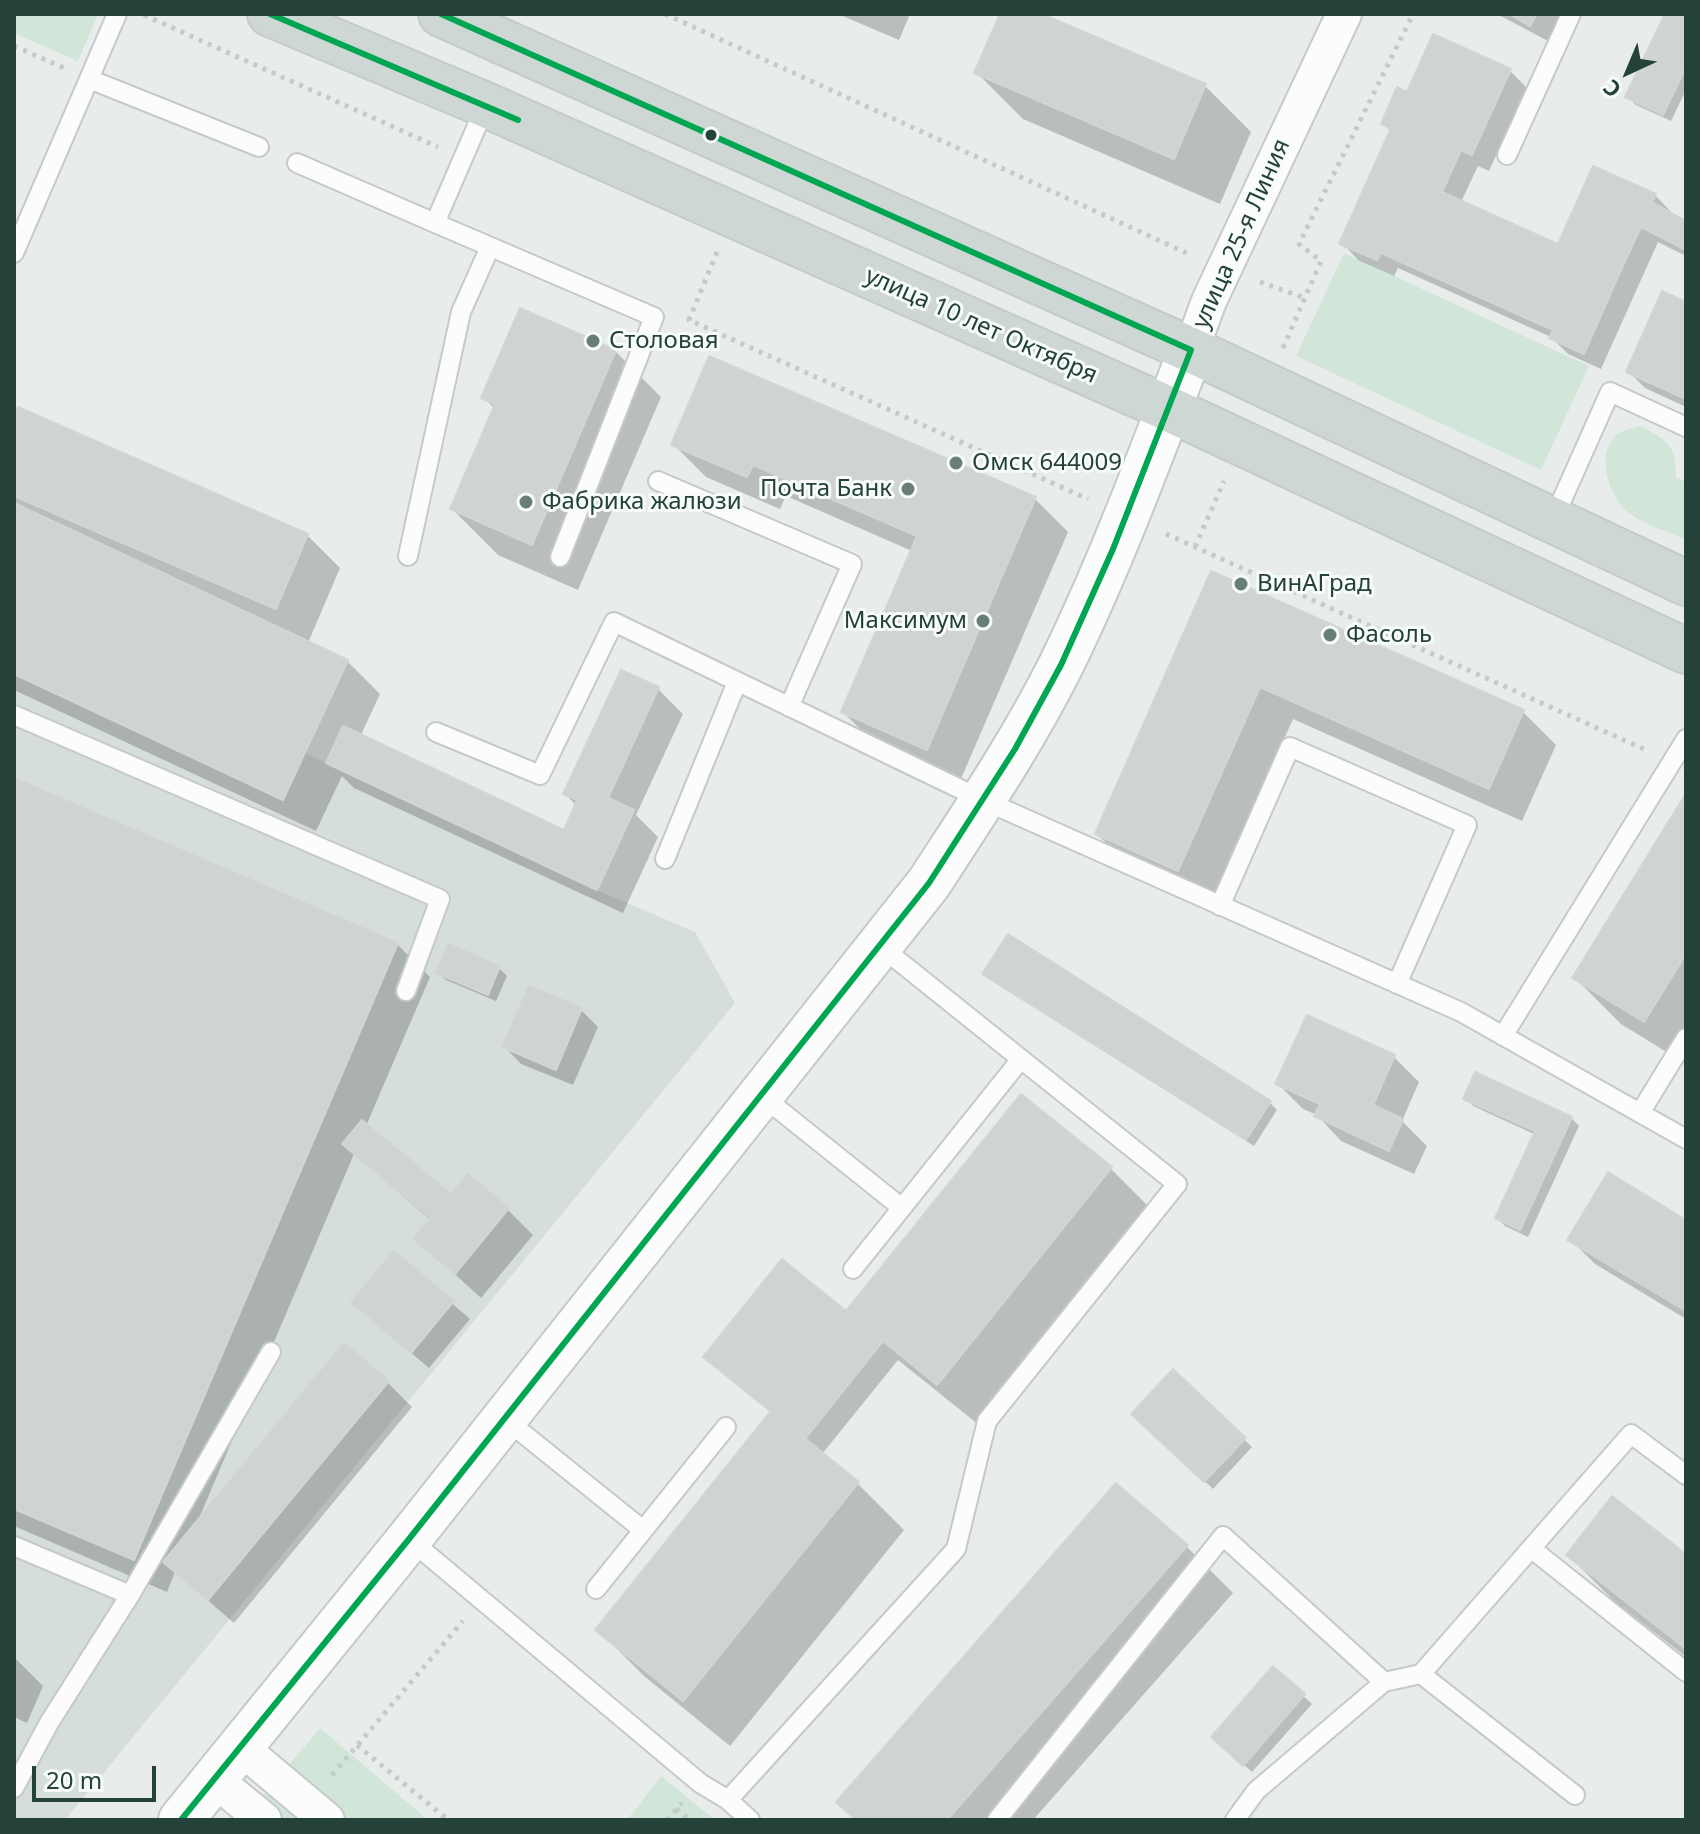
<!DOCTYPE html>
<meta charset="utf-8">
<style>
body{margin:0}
#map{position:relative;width:1700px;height:1834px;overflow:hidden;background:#e8edeb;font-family:"Noto Sans",sans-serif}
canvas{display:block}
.frame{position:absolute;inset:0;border:16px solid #24423a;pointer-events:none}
.north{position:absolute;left:1588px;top:32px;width:80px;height:80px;-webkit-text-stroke:6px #f7fbf9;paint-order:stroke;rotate:224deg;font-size:22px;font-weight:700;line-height:32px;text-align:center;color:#24423a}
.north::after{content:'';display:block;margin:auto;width:28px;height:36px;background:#24423a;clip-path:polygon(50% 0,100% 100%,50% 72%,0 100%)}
.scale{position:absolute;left:32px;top:1766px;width:124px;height:36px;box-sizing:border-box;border:4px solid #24423a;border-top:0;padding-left:10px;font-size:24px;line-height:28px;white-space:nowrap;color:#24423a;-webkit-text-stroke:6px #f7fbf9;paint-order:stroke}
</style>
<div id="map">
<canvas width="1700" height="1834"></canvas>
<div class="frame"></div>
<div class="north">С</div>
<div class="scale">20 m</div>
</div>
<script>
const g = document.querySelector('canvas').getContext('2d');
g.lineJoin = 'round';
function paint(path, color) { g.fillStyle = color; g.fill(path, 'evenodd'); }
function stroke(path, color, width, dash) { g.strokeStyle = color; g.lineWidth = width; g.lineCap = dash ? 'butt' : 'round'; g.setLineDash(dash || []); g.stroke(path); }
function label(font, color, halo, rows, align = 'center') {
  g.font = font + ' "Noto Sans",sans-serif'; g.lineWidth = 6; g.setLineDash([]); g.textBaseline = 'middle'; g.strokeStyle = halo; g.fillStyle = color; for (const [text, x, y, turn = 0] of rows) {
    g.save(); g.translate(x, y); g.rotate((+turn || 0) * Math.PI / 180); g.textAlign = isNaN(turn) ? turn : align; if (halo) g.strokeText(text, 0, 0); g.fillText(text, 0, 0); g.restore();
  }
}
paint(new Path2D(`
 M14 503 348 660 305 753 597 890 695 932 735 1003 65 1820H14Z`), '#d6dedb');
paint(new Path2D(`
 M14 14H98L78 61 14 33Z
 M1344 253 1589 366 1541 470 1296 356Z
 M1640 426C1668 441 1676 444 1676 477L1686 482V540C1668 532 1645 525 1629 513 1608 497 1593 448 1621 432 1626 429 1634 428 1640 426Z
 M320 1728 428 1820H243Z
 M661 1776 715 1820H627Z`), '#d1e6d8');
paint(new Path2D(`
 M838 14H910L899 40Z
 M1002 14H1037L1205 86 1251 132 1220 204 1023 119 977 73Z
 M1497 14H1562L1548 41Z
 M1667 14H1686V90L1671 121 1636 105 1628 97Z
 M1510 71 1527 88 1489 171 1478 166 1461 202 1559 247 1594 169 1655 195 1671 212 1670 215 1686 223V256L1658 242 1601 369 1568 354 1551 337 1398 268 1394 276 1358 260 1342 243 1392 132 1383 123 1408 95Z
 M1686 304V407L1645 388 1628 371Z
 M615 351 661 397 578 590 498 555 452 509 495 409 484 398Z
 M14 421 307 535 340 568 308 643 347 661 380 694 360 737 565 832 577 806 565 794 658 689 683 714 636 815 658 837 623 913 354 788 342 776 316 831 14 690Z
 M673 444 1035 499 1068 532 960 781 876 745 843 712 912 551 786 496 780 509 706 477Z
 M1213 574 1523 712 1556 745 1522 821 1293 719 1211 903 1130 867 1097 834Z
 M14 780 397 944 430 977 366 1126 452 1196 468 1177 508 1210 533 1235 481 1298 416 1239 432 1221 354 1154 197 1523 387 1382 412 1407 234 1623 175 1572 167 1592 14 1526Z
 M1685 798H1686V1064L1621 1024 1575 978Z
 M499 968 507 976 496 1001 446 980 438 972Z
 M985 974 1269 1102 1277 1110 1254 1146 993 981Z
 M530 988 581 1010 598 1027 573 1085 521 1064 505 1047Z
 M1308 1018 1394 1057 1419 1082 1402 1121 1427 1146 1414 1174 1341 1141 1317 1115 1303 1109 1278 1084Z
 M1021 1097 1111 1169 1157 1215 984 1429 898 1360 822 1454 858 1484 904 1530 730 1746 644 1676 598 1630 772 1413 706 1357 854 1320Z
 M1466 1098 1571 1118 1579 1126 1528 1237 1505 1226 1497 1218 1536 1135 1473 1106Z
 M1686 1222V1319L1595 1264 1570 1239Z
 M394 1253 470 1319 429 1368 371 1319Z
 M1173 1372 1252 1447 1213 1489 1134 1414Z
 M1116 1486 1187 1547 1233 1593 1033 1820H857Z
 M1568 1555 1686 1557V1657L1614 1601Z
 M14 1657 43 1686 27 1723 14 1717Z
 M1274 1669 1312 1704 1252 1772 1221 1745Z`), '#0003');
const building = new Path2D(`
 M1000 14H1042L1206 84 1174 159 974 73Z
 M1509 14H1537L1530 26Z
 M1665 14H1686V67L1663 115 1625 97Z
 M1433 34 1511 69 1472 155 1461 150 1442 192 1620 272 1584 354 1549 338 1553 330 1381 253 1377 260 1339 244 1391 128 1381 124 1397 87 1407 92Z
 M1593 166 1656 194 1652 202 1686 221V250L1641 227 1620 272 1558 244Z
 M1662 291 1686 302V399L1626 372Z
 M520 308 616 350 532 545 450 509 495 404 481 398Z
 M709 356 1036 497 927 750 841 712 917 536 753 465 747 477 671 445Z
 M18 407 308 534 276 609 14 496V416Z
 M14 503 348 660 283 800 14 674Z
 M1211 571 1524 710 1489 789 1260 687 1178 871 1095 834Z
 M621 670 659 687 608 798 634 810 597 890 326 763 343 726 564 830 577 800 563 794Z
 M14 778 398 943 134 1560 14 1509Z
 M1685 795 1686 954 1644 1022 1572 978Z
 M1008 934 1271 1101 1246 1140 982 974Z
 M448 944 500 966 488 995 436 973Z
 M529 986 582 1008 556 1070 502 1047Z
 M1307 1015 1395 1055 1373 1105 1403 1119 1389 1151 1314 1116 1320 1104 1275 1084Z
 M1475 1072 1572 1117 1520 1230 1495 1218 1535 1131 1463 1099Z
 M1021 1094 1112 1167 937 1385 846 1311Z
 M362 1120 451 1194 468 1174 509 1208 455 1274 413 1239 431 1218 342 1144Z
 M1608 1172 1686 1220V1311L1567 1240Z
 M394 1251 454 1301 411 1353 351 1302Z
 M782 1259 883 1341 805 1439 703 1357Z
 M344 1343 389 1381 208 1600 163 1562Z
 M1173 1369 1246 1438 1204 1482 1131 1414Z
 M771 1411 859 1482 683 1701 595 1630Z
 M1116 1483 1188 1545 947 1820H856L836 1802Z
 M1612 1496 1686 1554V1649L1566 1555Z
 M1273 1666 1305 1694 1243 1766 1211 1737Z`);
paint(building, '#cfd4d2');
stroke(building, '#d1d6d4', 2);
const lane = new Path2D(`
 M89 79 259 147
 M486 105 435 223 654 317 560 557
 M1507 155 1571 14
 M297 163 435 223
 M14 253 117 14
 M658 481 852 564 789 707
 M1553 520 1610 392 1686 427
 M408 556 461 312 490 247
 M14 715 440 899 406 991
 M436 732 540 775 614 622 983 800 1461 1012 1686 1139
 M665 859 737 682
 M1220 906 1290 747 1467 825 1397 984
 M1503 1036 1686 739
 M762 1096 902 1208
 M1640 1113 1686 1038
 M853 1269 1021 1059
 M505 1419 643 1530
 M409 1539 700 1783 728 1800 750 1820
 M14 1546 130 1595
 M1532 1549 1686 1672
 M596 1589 726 1427
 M1421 1674 1575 1795
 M14 1788 49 1723 130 1595 271 1352
 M728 1800 956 1549 987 1421 1177 1184 880 946
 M997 1820 1223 1536 1384 1682
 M1235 1820 1256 1791 1384 1682 1421 1674 1631 1434 1686 1475`);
const street = new Path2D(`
 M1191 350 1209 301 1344 14
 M240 1747 327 1820
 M214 1779 264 1820`);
const secondary = new Path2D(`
 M181 1820 409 1539 929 883C975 812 1023 741 1061 665 1111 563 1150 457 1191 350`);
const primary = new Path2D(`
 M270 14 486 105 1169 409 1686 651
 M441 14 1191 350 1686 583`);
stroke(lane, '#c5cac8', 22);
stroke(street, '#c5cac8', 38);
stroke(secondary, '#c3cbc8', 48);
stroke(primary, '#c3ccc9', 48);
stroke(new Path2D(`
 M665 14 1191 255
 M144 15 438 147
 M14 46 64 68
 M717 252 689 320 1088 499
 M1260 282 1305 298
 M1283 348 1321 261 1299 244 1413 14
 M1166 534 1646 750
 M1195 547 1224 481
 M357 1745 448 1820
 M332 1775 463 1621
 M676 1809 690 1820
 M667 1820 682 1803`), '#c3ccca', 5, [4, 6]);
stroke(lane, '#fcfcfc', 18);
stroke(street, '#fcfcfc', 34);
stroke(secondary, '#fcfcfc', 44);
stroke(primary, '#cfd7d5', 44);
stroke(new Path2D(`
 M270 14 518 120
 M181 1820 409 1539 929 883 1015 749 1061 665 1113 549 1191 350 441 14`), '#00a651', 6);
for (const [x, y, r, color] of [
 [711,135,7,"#24423a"],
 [593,341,8,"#697e78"],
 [956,463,8,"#697e78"],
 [908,489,8,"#697e78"],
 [526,502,8,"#697e78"],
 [1241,584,8,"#697e78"],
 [983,621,8,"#697e78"],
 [1330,635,8,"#697e78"]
]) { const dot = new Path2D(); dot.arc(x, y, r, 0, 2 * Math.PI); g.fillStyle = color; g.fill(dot); stroke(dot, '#f7fbf9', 3); }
label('24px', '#24423a', '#f7fbf9', [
 ["улица 25-я Линия",1242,234,-66],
 ["улица 10 лет Октября",981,326,24]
]);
label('24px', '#24423a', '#f7fbf9', [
 ["Столовая",609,341],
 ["Омск 644009",972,463],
 ["Почта Банк",892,489,"right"],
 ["Фабрика жалюзи",542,502],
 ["ВинАГрад",1257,584],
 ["Максимум",967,621,"right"],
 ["Фасоль",1346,635]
], 'left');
</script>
